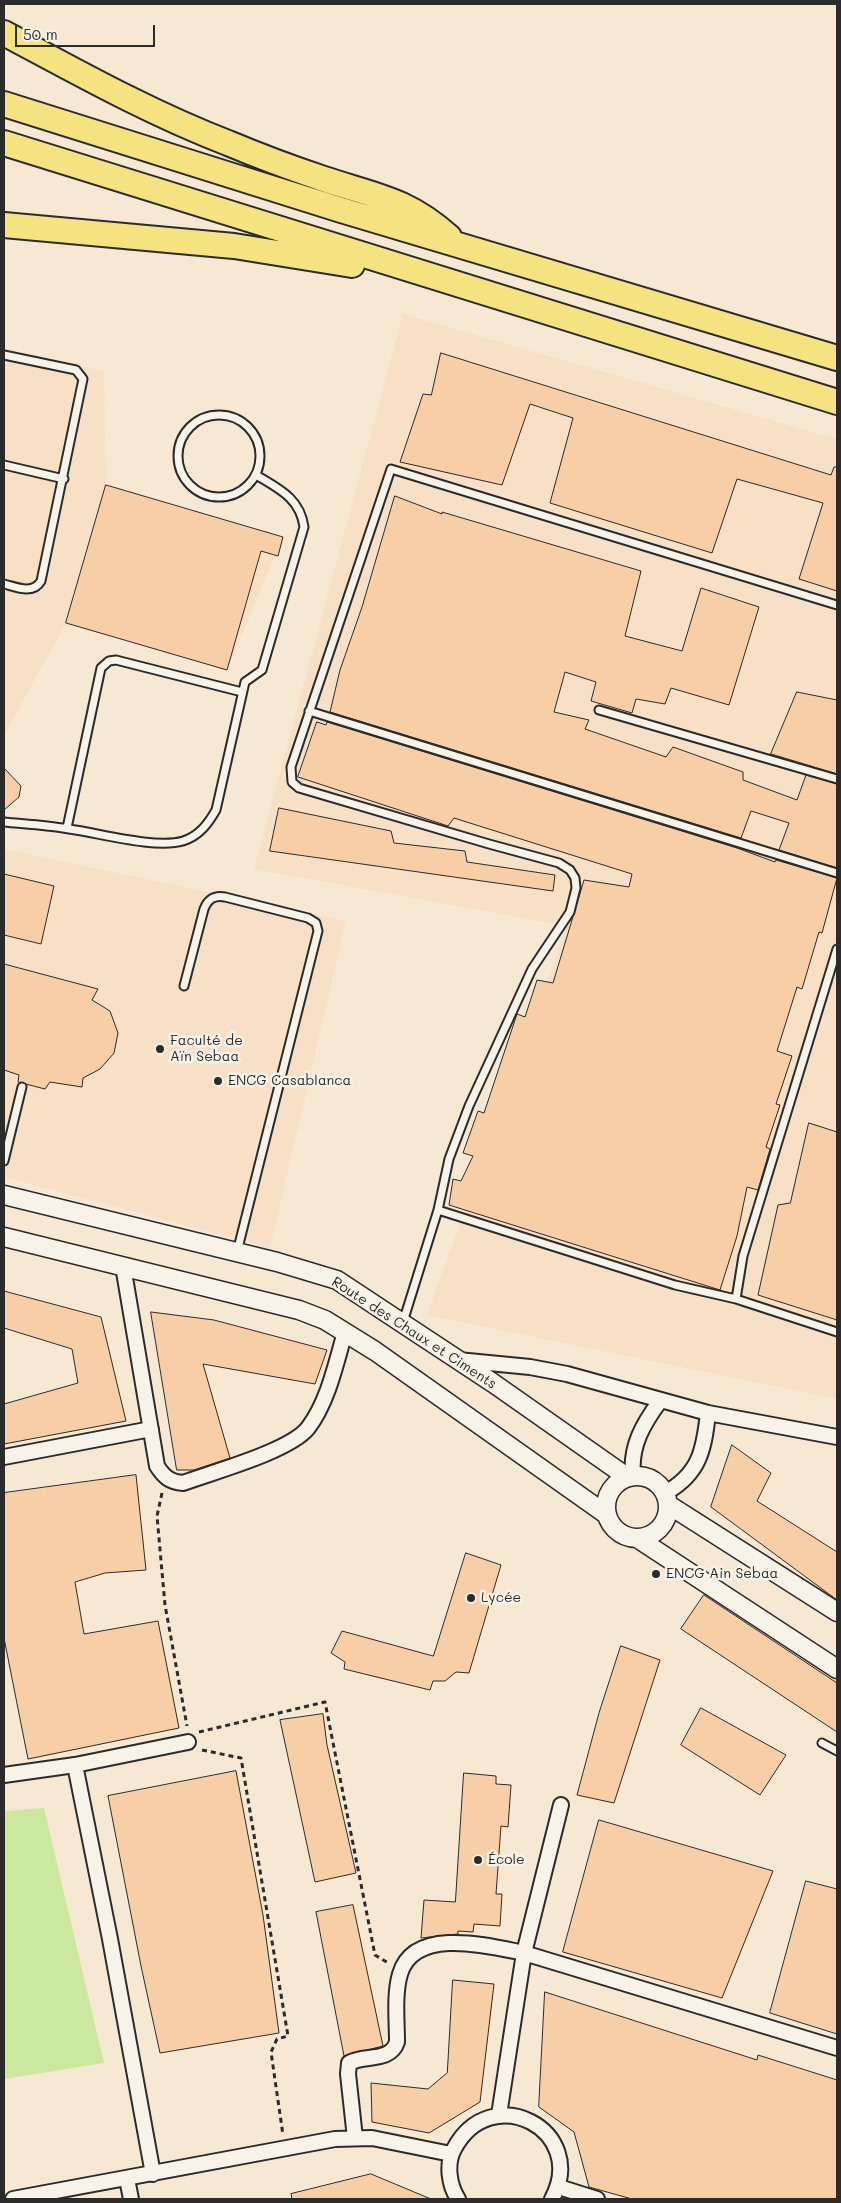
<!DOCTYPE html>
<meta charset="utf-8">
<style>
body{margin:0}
#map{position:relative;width:841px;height:2203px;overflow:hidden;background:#f7e8d4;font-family:Mali,sans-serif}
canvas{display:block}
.frame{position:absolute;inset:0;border:5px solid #2b2b2b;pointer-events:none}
.scale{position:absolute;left:15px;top:25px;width:140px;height:22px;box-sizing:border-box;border:2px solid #2b2b2b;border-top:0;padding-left:6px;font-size:15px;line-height:18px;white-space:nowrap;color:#2b2b2b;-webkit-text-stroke:4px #f7f3e8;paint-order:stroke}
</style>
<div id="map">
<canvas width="841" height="2203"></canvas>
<div class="frame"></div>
<div class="scale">50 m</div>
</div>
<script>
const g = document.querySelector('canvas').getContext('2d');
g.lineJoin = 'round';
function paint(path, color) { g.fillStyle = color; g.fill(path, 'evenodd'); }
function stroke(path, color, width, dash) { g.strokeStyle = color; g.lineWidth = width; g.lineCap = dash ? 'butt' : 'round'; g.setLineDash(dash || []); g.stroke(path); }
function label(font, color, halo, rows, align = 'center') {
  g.font = font + ' Mali,sans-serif'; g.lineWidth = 5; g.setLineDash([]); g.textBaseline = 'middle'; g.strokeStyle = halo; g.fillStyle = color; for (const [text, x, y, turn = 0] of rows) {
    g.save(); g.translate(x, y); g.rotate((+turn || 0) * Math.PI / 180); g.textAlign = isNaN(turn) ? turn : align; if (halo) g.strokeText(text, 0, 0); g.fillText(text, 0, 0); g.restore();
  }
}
paint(new Path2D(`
 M403 314 837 439V1399L427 1315 567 926 254 869Z
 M4 351 104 371 106 485 283 537 227 670 66 623 4 735Z
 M4 849 346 921 270 1248 4 1177Z`), '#f7e0c6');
paint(new Path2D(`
 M44 1808 104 2063 4 2079V1811Z`), '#cce89e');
const building = new Path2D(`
 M441 353 831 475 834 467H837V591L799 579 823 503 737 479 712 553 550 503 573 418 530 404 502 485 400 462 423 394 431 395Z
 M106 485 283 537 278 556 261 551 227 670 66 623Z
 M395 496 442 514V512L641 571 625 636 682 651 701 588 759 607 729 705 671 688 665 704 636 699 632 713 591 701 596 682 565 672 554 712 589 720 585 729 666 757 673 747 743 772V780L797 800 806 775 837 784V868L779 850 789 823 751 811 741 838 330 712 340 670 362 607Z
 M797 692 837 700V774L771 754Z
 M317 722 326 725 327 722 737 848 775 862 776 860 837 878 822 933 819 932 802 989 797 987 777 1051 792 1056 776 1104 780 1105 766 1147 770 1149 758 1190 747 1187 737 1236 720 1290 449 1205 453 1179 461 1181 473 1156 463 1153 478 1111 484 1113 517 1014 525 1017 537 980 553 983 584 880 629 887 632 874 454 818 448 826 298 777Z
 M4 768 21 786 19 797 4 810Z
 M279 808 391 831 394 843 465 851 467 862 555 875 553 891 270 851Z
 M4 874 54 886 41 944 4 935Z
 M4 964 98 989 92 1000 110 1011 118 1033 114 1053 100 1069 83 1078 82 1087 50 1082 45 1089 18 1082 19 1075 4 1070Z
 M809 1123 837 1132V1320L758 1295 778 1205 790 1203Z
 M4 1291 101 1317 126 1421 4 1444V1404L78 1383 72 1349 4 1328Z
 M151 1312 214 1320 327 1350 315 1384 203 1364 230 1458 194 1470H177Z
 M732 1445 771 1473 757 1501 837 1552V1600L711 1507Z
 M136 1475 146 1570 105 1573 75 1582 84 1634 158 1621 179 1728 28 1759 4 1638V1493Z
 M466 1553 501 1565 469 1673 456 1672 445 1681H433L430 1690 344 1669 345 1662 331 1653 342 1631 433 1656Z
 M704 1595 837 1683V1732L681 1629Z
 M621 1646 660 1660 614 1803 577 1795 599 1713Z
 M701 1708 786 1755 760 1795 681 1745Z
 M323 1714 327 1745 356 1873 315 1882 280 1720Z
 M236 1771 263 1915 279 2033 160 2053 141 1966 108 1796Z
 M464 1773 496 1776V1784L511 1785 508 1827 501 1826 496 1894H502L500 1926 474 1924 473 1932 458 1931V1934L421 1938 424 1900 455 1902Z
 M599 1820 773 1871 722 1998 563 1952Z
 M806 1881 837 1889V2034L770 2013Z
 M353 1905 383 2046 344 2056 316 1912Z
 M453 1980 494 1984 480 2102 429 2133 372 2122 371 2083 428 2089 447 2073Z
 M545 1992 757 2060 758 2055 837 2080V2199H632L589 2187 574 2132 539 2107Z
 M371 2174 431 2199H292L291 2194Z`);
paint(building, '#f8cea7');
stroke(building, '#2b2b2b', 1);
const service = new Path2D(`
 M4 355 76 370 83 379 41 581C33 595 16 587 4 584
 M178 456a41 41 0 1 1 82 0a41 41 0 1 1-82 0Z
 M4 465 64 479
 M599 710 837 779
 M309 711 837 873
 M4 822C25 824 47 825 69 829 99 833 155 849 183 841 199 836 208 824 216 810L245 682 262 670 304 527C300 498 279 489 256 475
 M67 828 101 668 109 661 116 660 242 692
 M184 986 204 909C208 899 214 895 225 897L308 918 316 923 318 931 237 1252
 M4 1161 22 1087
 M438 1210 449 1159 469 1106 532 969 570 912 576 888 575 878 570 870 559 863 489 844 299 788 292 782 291 767 391 469 837 605
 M736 1299 743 1256 837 949
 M403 1322 438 1210 675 1285 736 1299 837 1332
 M822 1743 837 1751`);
const minor = new Path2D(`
 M123 1266 157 1466C164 1477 170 1482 183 1483 213 1472 290 1451 308 1428 328 1402 336 1363 345 1332
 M458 1360 530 1367 567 1374 708 1413 837 1437
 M4 1457 151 1429
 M633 1476C630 1446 643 1424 660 1401
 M665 1493C700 1474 704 1449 708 1413
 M75 1765 110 1939 153 2174
 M4 1775 75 1765 188 1742
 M499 2115 524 1953 561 1805
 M355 2138 348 2074 349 2063C364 2054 390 2063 397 2042 397 2021 394 1995 400 1974 414 1926 489 1946 524 1953L837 2048
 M127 2179 131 2199
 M559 2187 597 2199
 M13 2199 335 2139 372 2138 451 2154
 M458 2199C449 2185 446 2164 454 2149 491 2079 589 2130 552 2199`);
const tertiary = new Path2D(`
 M4 1195 277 1262 337 1280 493 1383 627 1477
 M4 1237 299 1310 325 1320 375 1351 607 1515
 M606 1507a31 31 0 1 1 62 0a31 31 0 1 1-62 0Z
 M669 1505 837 1612
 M637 1538 837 1669`);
const trunk = new Path2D(`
 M4 33C77 72 150 113 228 143 259 156 291 168 324 179 375 196 407 199 449 237
 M4 104 341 210 837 358
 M4 143 837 402
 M4 225 234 246 352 265`);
stroke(service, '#2b2b2b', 11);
stroke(minor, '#2b2b2b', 18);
stroke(tertiary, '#2b2b2b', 21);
stroke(trunk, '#2b2b2b', 28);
stroke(new Path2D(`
 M162 1493 157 1516 165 1605 187 1726
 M199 1732 325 1702 375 1955 390 1964
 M202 1750 241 1758 288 2036 277 2039 271 2052 283 2135`), '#2b2b2b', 3, [5, 4]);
stroke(service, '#f7f3e8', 7);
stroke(minor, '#f7f3e8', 14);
stroke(tertiary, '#f7f3e8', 18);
stroke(trunk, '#f5e382', 24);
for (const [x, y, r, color] of [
 [160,1049,5,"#2b2b2b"],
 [218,1081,5,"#2b2b2b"],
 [656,1574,5,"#2b2b2b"],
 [471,1598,5,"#2b2b2b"],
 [478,1860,5,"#2b2b2b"]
]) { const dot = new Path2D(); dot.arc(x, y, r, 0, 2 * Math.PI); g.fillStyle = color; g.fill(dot); stroke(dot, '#f7f3e8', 2); }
label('14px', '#2b2b2b', '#f7f3e8', [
 ["Faculté de",170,1041],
 ["Aïn Sebaa",170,1057],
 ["ENCG Casablanca",228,1081],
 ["ENCG Ain Sebaa",666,1574],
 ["Lycée",481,1598],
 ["École",488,1860]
], 'left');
label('14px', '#2b2b2b', '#f7f3e8', [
 ["Route des Chaux et Ciments",414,1333,33]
]);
</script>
